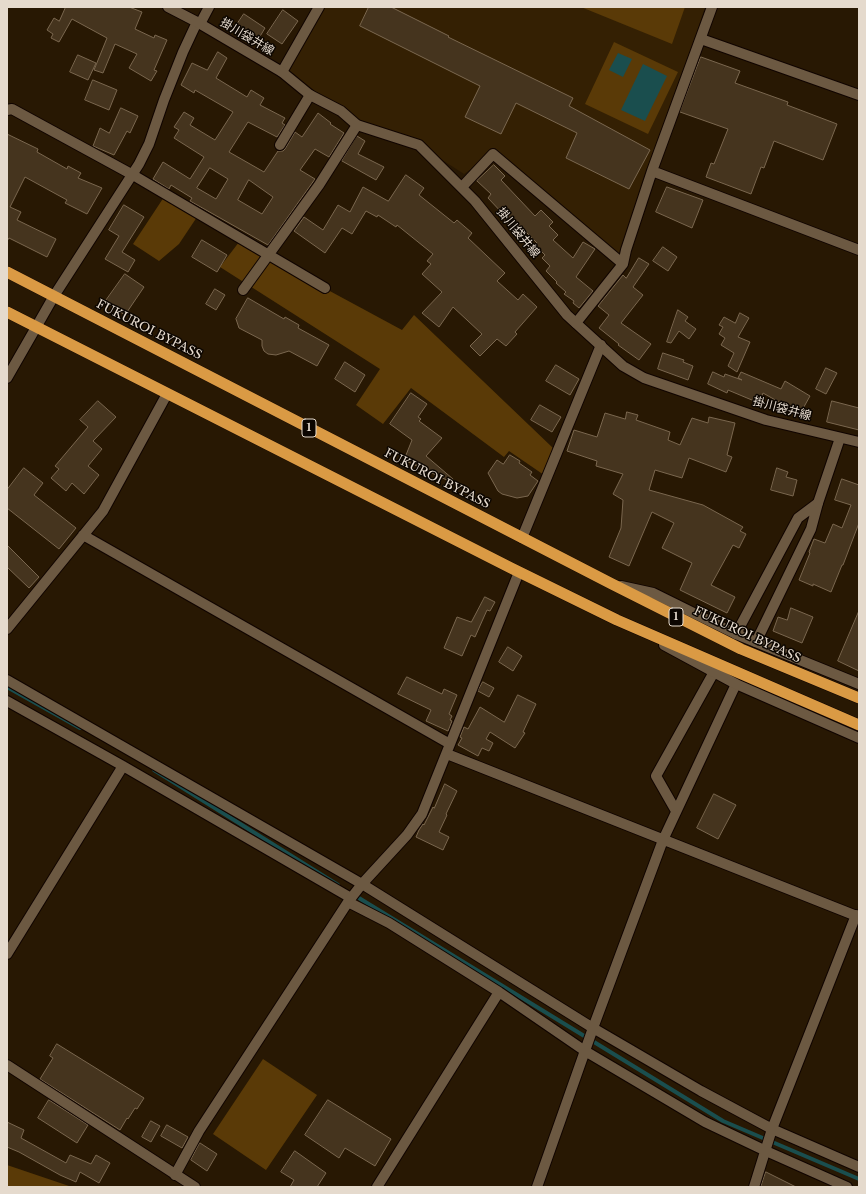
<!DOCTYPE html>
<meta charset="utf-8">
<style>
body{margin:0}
#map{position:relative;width:866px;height:1194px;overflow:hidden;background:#281803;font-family:"Libre Baskerville",serif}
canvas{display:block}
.frame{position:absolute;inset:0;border:8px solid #e5dacd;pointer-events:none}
</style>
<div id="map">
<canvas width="866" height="1194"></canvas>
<div class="frame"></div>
</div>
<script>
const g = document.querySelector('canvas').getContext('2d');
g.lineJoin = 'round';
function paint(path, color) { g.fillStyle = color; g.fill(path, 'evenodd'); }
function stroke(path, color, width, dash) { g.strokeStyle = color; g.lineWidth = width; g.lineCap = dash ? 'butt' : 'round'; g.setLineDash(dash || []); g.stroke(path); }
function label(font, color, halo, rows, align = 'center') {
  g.font = font + ' "Libre Baskerville","Noto Sans JP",serif'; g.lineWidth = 3; g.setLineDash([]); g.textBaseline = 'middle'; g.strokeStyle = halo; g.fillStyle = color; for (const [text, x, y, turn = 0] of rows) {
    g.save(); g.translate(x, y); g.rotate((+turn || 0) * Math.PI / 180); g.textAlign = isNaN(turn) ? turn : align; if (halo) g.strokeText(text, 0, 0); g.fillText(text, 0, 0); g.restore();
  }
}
paint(new Path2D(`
 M323 7H705L623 261 493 154 464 174 419 145 357 125 282 72Z`), '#342003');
paint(new Path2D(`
 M581 7H685L672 44Z
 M614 42 678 72 648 134 585 104Z
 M164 197 199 214 179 244 159 261 133 244Z
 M239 242 402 330 414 315 553 448 544 475 509 451 504 457 411 388 383 424 356 405 380 369 220 267Z
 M263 1059 317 1095 266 1170 213 1134Z
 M7 1165 72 1187H7Z`), '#5a3a07');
paint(new Path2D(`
 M618 53 632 59 623 77 609 70Z
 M643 64 667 76 645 121 621 110Z`), '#1a4e4e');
stroke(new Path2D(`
 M7 687 80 728
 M154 770 338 885
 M354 895 723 1121 859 1179`), '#1a4e4e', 4);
const building = new Path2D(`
 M66 7H129L142 12 135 29 154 38 155 35 167 40 154 70 157 71 151 81 129 68 137 54 115 44 103 73 94 70 107 38 72 19 59 42 51 38 53 34 47 30 54 18 59 21Z
 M369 7H391L449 36 448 37 573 98 569 106 650 150 629 189 566 158 577 133 516 103 501 134 465 117 480 86 360 26Z
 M283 10 298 21 282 44 267 34Z
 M244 14 265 28 256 43 234 29Z
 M218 52 227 58 216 78 247 97 251 90 264 98 260 105 285 118 282 123 285 125 277 137 248 122 229 152 264 172 278 151H283L285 149 295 132 302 137 318 113 331 123 330 124 344 133 329 157 315 149 300 170 315 179 268 245 190 201 192 198 171 185 169 189 153 179 163 162 190 179 204 157 174 138 179 130 174 127 184 112 194 118 190 125 215 140 233 112 195 90 194 93 181 85 192 63 207 70ZM210 168 228 179 216 199 197 188ZM249 180 273 197 262 214 238 200Z
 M78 55 96 63 88 80 70 72Z
 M701 57 740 71 735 83 788 102 787 105 837 124 823 160 774 141 764 168 761 167 751 194 706 177 711 163 714 164 728 129 680 112Z
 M93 80 117 90 109 110 85 100Z
 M121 108 138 116 130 133 127 131 114 155 93 146 100 128 109 133Z
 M7 134 38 149 37 152 67 169 68 166 81 173 78 178 102 188 87 214 65 203 67 200 25 177 10 207 21 212 17 220 56 239 47 257 9 238 7 241Z
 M357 136 365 141 358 154 384 167 376 180 342 161Z
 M494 165 505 176 501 180 535 216 541 210 553 222 549 226 558 235 553 240 573 258 583 242 595 249 576 277 593 291 579 308 573 303 574 301 564 294 566 292 556 283 557 282 546 271 550 266 542 258 545 255 535 245 537 243 519 225 514 230 501 217 504 215 488 198 491 194 477 181Z
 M406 175 424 188 419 195 454 223 457 220 472 233 468 238 505 273 497 281 518 300 523 294 537 307 515 332 517 334 506 346 497 339 480 356 470 346 482 334 453 307 439 327 422 313 442 292 422 274 431 264 427 261 433 254 397 225 396 227 378 215 377 217 366 211 352 234 342 228 325 253 294 231 304 217 323 230 338 205 350 212 363 187 388 201Z
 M667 187 703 200 692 228 656 212Z
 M124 205 144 217 122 252 135 260 128 272 105 259 119 236 109 230Z
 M202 240 227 255 217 272 192 257Z
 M663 247 677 257 668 271 653 261Z
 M639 258 649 264 633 287 643 295 621 323 651 344 639 360 618 345 619 344 599 328 609 315 598 306 623 275 626 278Z
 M125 274 144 287 125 315 105 302Z
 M215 289 225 295 216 310 206 304Z
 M248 298 284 319 285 317 299 325 298 328 329 345 317 366 289 351 276 355 268 354 264 351 262 346V340L239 328 236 319Z
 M678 310 688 317 685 321 696 329 689 339 679 331 671 343 667 342Z
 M740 313 749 318 738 337 750 342 737 372 728 366 734 353 721 345 725 338 719 334 723 327 719 325 724 317 735 323Z
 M663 353 684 360 683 362 693 366 688 380 658 369Z
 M345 362 365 375 355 392 335 379Z
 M556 365 579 379 570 395 546 381Z
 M826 368 837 373 826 394 816 389Z
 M713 372 724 377 725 374 742 380 738 378 741 372 781 389 785 381 810 396 800 414 763 393 759 403 728 390 727 393 708 384Z
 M411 393 427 404 418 417 421 419 419 421 442 438 426 456 453 479 451 482 404 460 412 440 390 424Z
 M98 401 116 417 93 441 102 449 88 466 99 475 84 494 72 483 66 491 51 478 59 469 55 466 88 427 80 420Z
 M832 401 859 408V430L827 422Z
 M540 405 561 417 552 432 531 420Z
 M627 412 638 415 636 420 670 432 668 440 680 445 692 418 708 423 709 417 735 423 727 455 732 457 726 472 689 458 682 478 655 470 649 490 703 505 743 527 740 531 746 534 739 548 733 545 711 585 735 597 727 613 680 590 692 563 662 548 674 523 652 512 629 566 609 557 621 528 623 500 613 494 623 474 596 466 597 461 567 451 574 430 597 437 605 413 625 419Z
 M510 455 520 461 519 463 532 472 530 475 538 481 528 496 517 498 502 494 498 491 488 473 497 460 503 464Z
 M24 468 43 483 34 495 76 528 59 549 7 508V490Z
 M777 468 788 472 786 477 797 480 793 496 771 490Z
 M842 479 859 485V523L843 565H842L831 592 813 584V586L799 580 810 553 809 552 814 539 825 543 833 524 842 528 851 505 835 500Z
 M7 545 39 577 29 588 7 567Z
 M485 597 495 602 490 611 487 610 475 637 471 635 462 656 444 648 457 617 471 622Z
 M791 608 813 617 802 643 773 631 778 617 787 620Z
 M859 611V671L838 661Z
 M508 647 522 656 513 671 499 662Z
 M407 677 442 694 444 689 457 695 449 714 452 716 450 720 452 721 448 731 426 721 431 710 398 694Z
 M483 682 494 688 489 697 478 691Z
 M518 695 536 704 523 732 525 733 515 748 490 732 486 739 493 743 489 751 482 748 478 756 458 745 462 738 460 737 464 727 468 729 480 707 504 722Z
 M445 784 457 791 446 814 447 815 439 832 449 837 443 850 416 837 419 830 423 824 424 825 433 807 434 808Z
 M714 794 736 805 718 839 697 828Z
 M57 1044 144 1098 137 1109 135 1108 128 1119 127 1118 120 1130 40 1079 53 1058 50 1056Z
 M49 1100 88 1125 77 1143 38 1118Z
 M328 1100 391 1139 375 1166 345 1148 339 1158 305 1135Z
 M151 1121 160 1126 151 1142 142 1137Z
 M7 1122 24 1130 21 1138 66 1163 70 1155 91 1164 96 1155 110 1163 99 1183 80 1172 76 1182 60 1175 19 1152 7 1147Z
 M167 1125 188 1137 182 1148 161 1136Z
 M200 1143 217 1154 207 1171 191 1160Z
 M295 1151 326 1173 317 1187H290L294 1180 281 1172Z
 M766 1172 796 1187H761Z`);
paint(building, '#45341e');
stroke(building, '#7a674f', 1);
const minor = new Path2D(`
 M200 24 209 7
 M701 39 859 95
 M282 72 319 7
 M7 110 12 109 133 175 325 288
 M280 145 310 95
 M652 171 859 250
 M462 187 493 154 623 264
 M243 290 319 185 357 125
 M576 323 623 264 626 250 652 171 712 7
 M83 535 450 744
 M522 538 601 345
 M7 629 103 511 167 394
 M736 634 798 518 818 503
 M756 642 811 529 818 503
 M7 680 362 884 593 1028 701 1091 772 1129 859 1167
 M7 701 123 766 351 898
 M447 754 859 917
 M676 811 656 776 714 672
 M348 902 389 923 499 992 585 1051 705 1122 766 1151 847 1187
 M7 954 123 766
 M175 1175 199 1131 348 902 362 884 407 835 422 814 519 572
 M377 1187 499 992
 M537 1187 593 1028 663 840 736 684
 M754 1187 772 1129 856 915`);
const tertiary = new Path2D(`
 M7 378 54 296 139 164 149 144 164 100 183 52 197 22
 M818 503 840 438
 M7 1065 195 1187`);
const secondary = new Path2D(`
 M168 7 197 22 282 72 310 95 341 111 357 125 419 145 475 201 567 315 623 366 644 378 766 420 859 442
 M621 586 653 593 736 634 859 684
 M664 645 736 684 859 738`);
const trunk = new Path2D(`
 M7 272 612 584 741 649 859 698
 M7 312 511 568 617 620 859 725`);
stroke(minor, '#100400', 12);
stroke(tertiary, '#100400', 12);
stroke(secondary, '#100400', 12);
stroke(trunk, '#100400', 12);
stroke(minor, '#6c5942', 10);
stroke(tertiary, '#6c5942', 10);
stroke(secondary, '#6c5942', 10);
stroke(trunk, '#da9a44', 11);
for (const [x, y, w] of [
 [309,428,14],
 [676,617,14]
]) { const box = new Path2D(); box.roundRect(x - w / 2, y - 9, w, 18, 3); g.fillStyle = '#0c0601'; g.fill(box); stroke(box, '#e5dacd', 1); }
label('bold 11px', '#e5dacd', null, [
 ["1",309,428],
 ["1",676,617]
]);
label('12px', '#e5dacd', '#0c0601', [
 ["掛川袋井線",247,37,31],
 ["掛川袋井線",518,233,51],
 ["FUKUROI BYPASS",149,330,27],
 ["掛川袋井線",782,409,15],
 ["FUKUROI BYPASS",437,479,27],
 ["FUKUROI BYPASS",747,635,25]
]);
</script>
